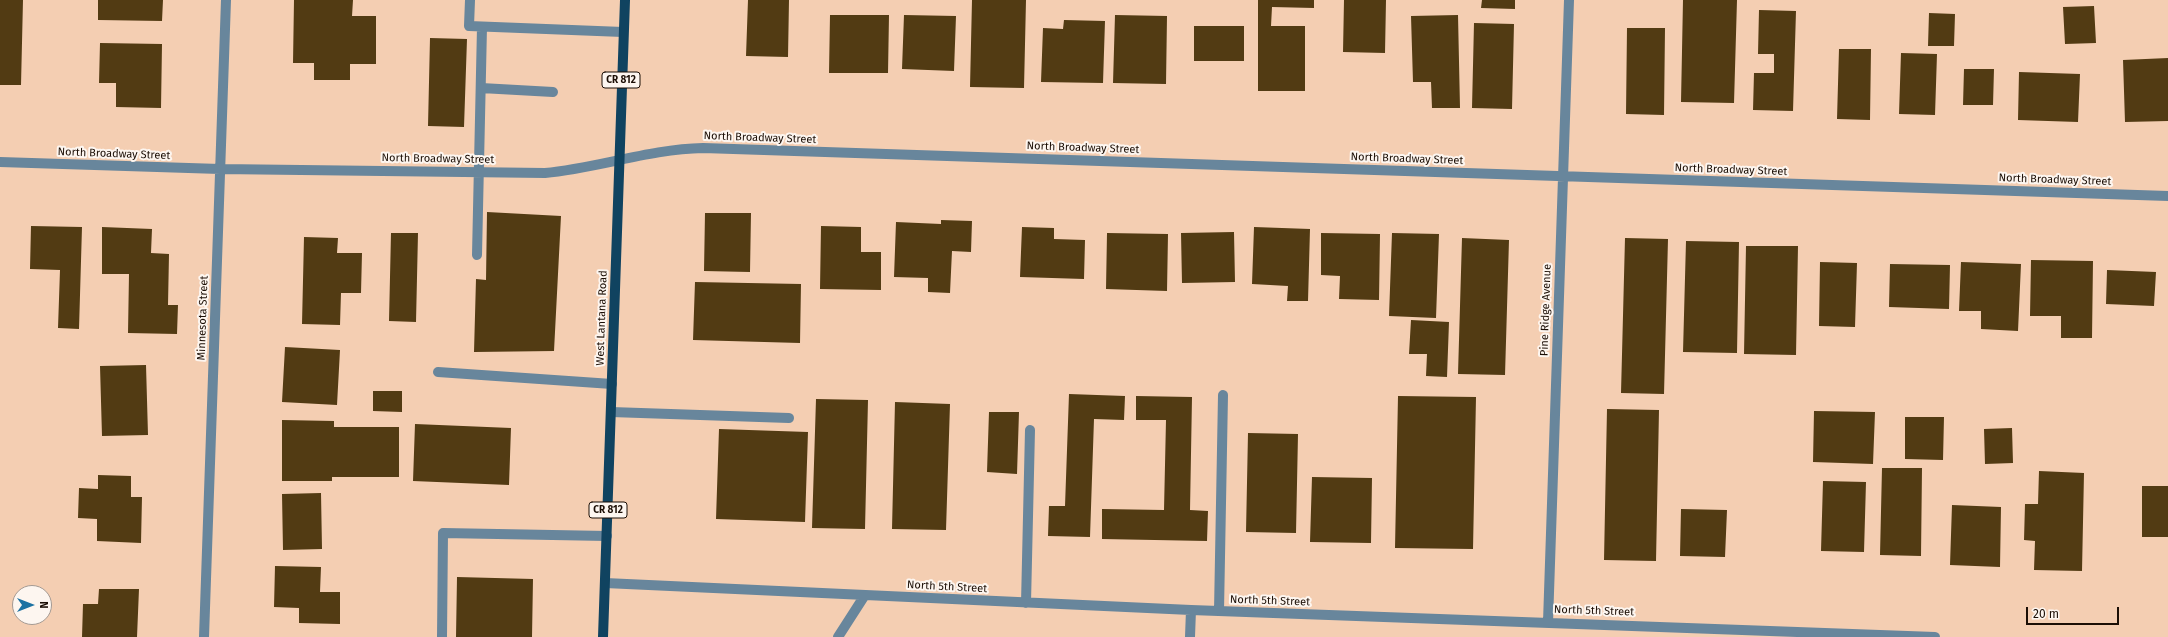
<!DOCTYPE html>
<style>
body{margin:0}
#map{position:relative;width:2168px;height:637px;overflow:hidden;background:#f4ceb2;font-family:"Fira Sans",sans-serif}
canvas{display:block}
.north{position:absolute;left:12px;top:585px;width:40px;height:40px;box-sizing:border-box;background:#fdf6f0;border:1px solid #a39992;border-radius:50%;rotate:90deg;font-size:11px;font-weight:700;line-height:16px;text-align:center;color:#1b0e05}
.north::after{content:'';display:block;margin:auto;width:14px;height:18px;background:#1d72a2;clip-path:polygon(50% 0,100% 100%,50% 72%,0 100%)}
.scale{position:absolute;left:2026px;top:607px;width:93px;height:18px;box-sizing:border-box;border:2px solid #1b0e05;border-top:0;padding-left:5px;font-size:12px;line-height:14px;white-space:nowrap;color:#1b0e05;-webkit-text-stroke:3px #fdf6f0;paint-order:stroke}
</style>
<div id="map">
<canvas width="2168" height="637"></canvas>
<div class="north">N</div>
<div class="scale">20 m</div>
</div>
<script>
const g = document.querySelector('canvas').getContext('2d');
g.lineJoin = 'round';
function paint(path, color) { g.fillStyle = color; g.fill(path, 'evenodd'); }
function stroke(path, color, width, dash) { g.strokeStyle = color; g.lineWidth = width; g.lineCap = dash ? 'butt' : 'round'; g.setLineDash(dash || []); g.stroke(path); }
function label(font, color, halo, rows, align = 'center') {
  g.font = font + ' "Fira Sans",sans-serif'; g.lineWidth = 4; g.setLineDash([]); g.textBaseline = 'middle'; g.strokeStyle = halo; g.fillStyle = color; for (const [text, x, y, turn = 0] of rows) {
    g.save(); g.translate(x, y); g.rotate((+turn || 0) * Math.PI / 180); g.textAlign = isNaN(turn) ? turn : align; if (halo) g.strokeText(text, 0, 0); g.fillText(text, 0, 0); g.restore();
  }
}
paint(new Path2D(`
 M0 0H23L21 85H0Z
 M98 0H163L162 21 98 20Z
 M294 0H353L352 16H376V64H350V80H314V63H293Z
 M748 0H789L788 57 746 56Z
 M972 0H1026L1024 88 970 87Z
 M1258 0H1314V8L1272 7 1271 26H1305V91H1258Z
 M1344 0H1386L1385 53 1343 52Z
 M1482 0H1515V9L1481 8Z
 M1683 0H1737L1734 103 1681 102Z
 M2094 6 2096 43 2065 44 2063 7Z
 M1759 10 1796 11 1793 111 1753 110 1754 73H1774V54H1758Z
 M1929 13 1955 14 1954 46H1928Z
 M830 15H889L888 73H829Z
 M904 15 956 16 954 71 902 69Z
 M1115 15 1167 16 1166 84 1113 83Z
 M1458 15 1460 108H1432L1431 82H1413L1411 16Z
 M1064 20 1105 21 1103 83 1041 82 1043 28 1063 29Z
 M1474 23 1514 24 1512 109 1472 108Z
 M1194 26H1244V61H1194Z
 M1627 28H1665L1664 115 1626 114Z
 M430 38 467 39 464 127 428 126Z
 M100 43 162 44 161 108 116 107V83H99Z
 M1839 49H1871L1870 120 1837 119Z
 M1901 53 1937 54 1935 115 1899 114Z
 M2168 58V121L2125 122 2123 60Z
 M1964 69H1994L1993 105H1963Z
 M2019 72 2080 74 2078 122 2018 120Z
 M487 212 561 216 554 351 474 352 476 279 486 280Z
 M705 213H751L750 272 704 271Z
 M941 220 972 221 971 252 952 251 950 293 928 292V278L894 277 896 222 941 224Z
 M31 226 82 227 79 329 58 328 60 270 30 269Z
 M821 226 861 227V252H881V290L820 289Z
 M102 227 152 229 151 253 169 254 168 305H178L177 334 128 333 129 274H102Z
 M1022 227 1054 228V239L1085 240 1084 279 1020 277Z
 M1254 227 1310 229 1308 301H1287L1288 286 1252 284Z
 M1234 232 1235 282 1182 283 1181 233Z
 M391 233H418L416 322 389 321Z
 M1107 233 1168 234 1167 291 1106 289Z
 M1321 233 1380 234 1379 300 1339 299 1340 276 1321 275Z
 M1392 233 1439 234 1436 318 1389 316Z
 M304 237 338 238 337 253H362L361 293H341L340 325 302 324Z
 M1462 238 1509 240 1505 375 1458 374Z
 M1625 238 1668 239 1664 394 1621 393Z
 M1686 241 1739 242 1737 353 1683 352Z
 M1746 246H1798L1796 355 1744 354Z
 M2031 260 2093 261 2092 338H2061V316H2030Z
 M1820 262 1857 263 1855 327 1819 326Z
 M1961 262 2021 264 2018 331 1981 329V311H1959Z
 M1890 264 1950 265 1949 309 1889 307Z
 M2107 270 2156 272 2154 306 2106 304Z
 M695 282 801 284 800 343 693 340Z
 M1411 320 1449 322 1447 377 1426 376 1427 354H1409Z
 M285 347 340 350 337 405 282 402Z
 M146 365 148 435 102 436 100 366Z
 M373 391H402V412L373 411Z
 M1069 394 1125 396 1124 420 1094 419 1090 537 1048 536 1049 506H1065Z
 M1136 396 1192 397 1190 510 1208 511 1207 541 1102 539V509L1164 510 1166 420H1136Z
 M1398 396 1476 397 1473 549 1395 548Z
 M816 399 868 400 865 529 812 528Z
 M895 402 950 404 946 530 892 529Z
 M1607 409 1659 410 1656 561 1604 560Z
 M1814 411 1875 412 1873 464 1813 462Z
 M989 412H1019L1017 474 987 472Z
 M1905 417H1944L1943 460 1905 459Z
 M282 420 334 421V427H399V477H332V481H282Z
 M415 424 511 428 509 485 413 481Z
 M2012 428 2013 463 1985 464 1984 429Z
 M719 429 808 432 805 522 716 519Z
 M1248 433 1298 434 1296 533 1246 532Z
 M1882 468H1922L1921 556 1880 555Z
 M2039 471 2084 473 2082 571 2034 570 2035 541 2024 540 2025 504H2038Z
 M98 475 131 476V497H142L141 543 97 541V519L78 518 79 488 98 489Z
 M1312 477 1372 478 1371 543 1310 542Z
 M1823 481 1866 482 1864 552 1821 551Z
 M2142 486H2168V537H2142Z
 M321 493 322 549 283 550 282 494Z
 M1952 505 2001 507 2000 567 1950 565Z
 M1681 509 1727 510 1725 557 1680 556Z
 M275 566 321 567 320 592H340V624L299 623V608L274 607Z
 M457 577 533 579 532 637H456Z
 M99 589H139L137 637H82L83 604H98Z`), '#523b13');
stroke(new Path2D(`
 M470 0 469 26 623 32
 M481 88 553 92
 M0 162 220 169 545 173C598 168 650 149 703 148L2168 196
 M477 255 482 27
 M438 372 612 384
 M611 412 789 418
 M605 583 1191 610 1935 637
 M1026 603 1030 430
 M1219 611 1223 395
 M1548 622 1569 0
 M204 637 226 0
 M442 637 443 533 607 536
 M838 637 865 595
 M1190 637 1191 610`), '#68869c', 10);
stroke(new Path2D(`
 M603 637 625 0`), '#104360', 10);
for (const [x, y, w] of [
 [621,80,38],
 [608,510,38]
]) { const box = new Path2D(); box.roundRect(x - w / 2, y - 8, w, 16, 3); g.fillStyle = '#fdf6f0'; g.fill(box); stroke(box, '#1b0e05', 1); }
label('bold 10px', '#1b0e05', null, [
 ["CR 812",621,80],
 ["CR 812",608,510]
]);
label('11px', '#1b0e05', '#fdf6f0', [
 ["North Broadway Street",760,138,2],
 ["North Broadway Street",1083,148,2],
 ["North Broadway Street",114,154,2],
 ["North Broadway Street",438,159,1],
 ["North Broadway Street",1407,159,2],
 ["North Broadway Street",1731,170,2],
 ["North Broadway Street",2055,180,2],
 ["Pine Ridge Avenue",1546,310,-88],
 ["Minnesota Street",203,318,-88],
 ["West Lantana Road",602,318,-88],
 ["North 5th Street",947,587,3],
 ["North 5th Street",1270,601,2],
 ["North 5th Street",1594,611,2]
]);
</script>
